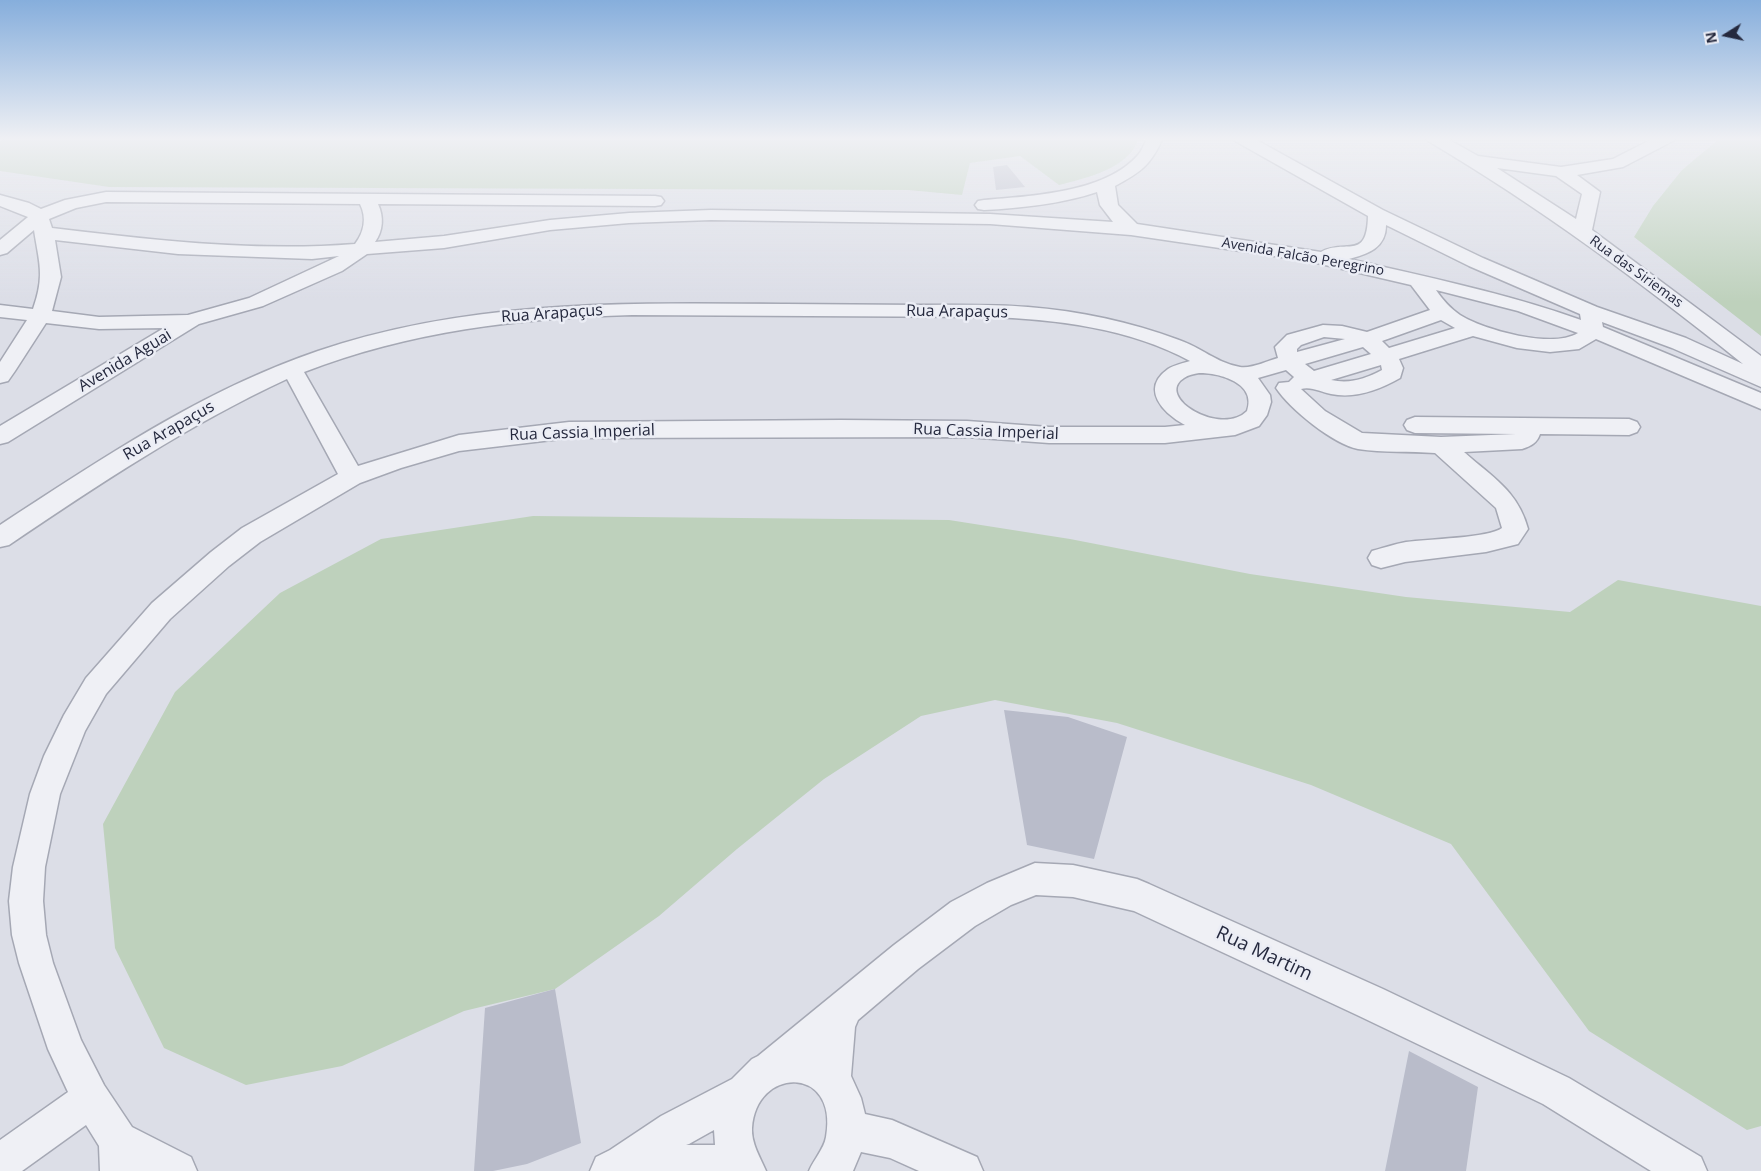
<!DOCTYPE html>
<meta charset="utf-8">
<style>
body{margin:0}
#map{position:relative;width:1761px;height:1171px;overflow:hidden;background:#dcdee7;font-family:"Open Sans",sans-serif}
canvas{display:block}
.north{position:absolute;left:1701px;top:10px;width:50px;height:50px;-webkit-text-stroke:4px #ebedf5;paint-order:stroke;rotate:260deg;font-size:14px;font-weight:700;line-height:20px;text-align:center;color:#25293e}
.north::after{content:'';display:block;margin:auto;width:18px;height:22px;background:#25293e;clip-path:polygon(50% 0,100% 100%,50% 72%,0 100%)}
</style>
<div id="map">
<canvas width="1761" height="1171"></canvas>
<div class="north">N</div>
</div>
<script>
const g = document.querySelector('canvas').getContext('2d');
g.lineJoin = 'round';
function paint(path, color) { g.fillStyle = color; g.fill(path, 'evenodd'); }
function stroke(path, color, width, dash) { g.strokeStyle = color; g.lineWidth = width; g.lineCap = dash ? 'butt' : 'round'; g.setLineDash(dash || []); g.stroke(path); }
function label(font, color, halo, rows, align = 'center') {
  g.font = font + ' "Open Sans",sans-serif'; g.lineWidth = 5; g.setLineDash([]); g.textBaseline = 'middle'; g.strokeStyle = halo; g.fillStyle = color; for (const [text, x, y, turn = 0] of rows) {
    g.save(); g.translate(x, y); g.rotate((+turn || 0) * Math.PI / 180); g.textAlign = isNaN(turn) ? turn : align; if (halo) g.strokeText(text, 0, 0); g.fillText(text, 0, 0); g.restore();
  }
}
paint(new Path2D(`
 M7 138H1139C1129 169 1086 178 1059 185L1020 156 970 163 962 195 908 190 109 187 0 171V141Z
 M1720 138H1761V336L1634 237 1653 206 1682 170Z
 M533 516 949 520 1070 539 1250 574 1406 597 1570 612 1618 580 1761 606V1126L1747 1130 1589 1031 1451 844 1311 785 1117 723 995 700 921 716 824 779 737 849 659 916 555 989 464 1011 342 1066 246 1085 164 1048 115 948 103 824 175 692 280 593 381 539Z`), '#bed1bc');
paint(new Path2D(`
 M1007 165 1025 187 996 190 993 167Z
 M1004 710 1068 717 1127 737 1094 859 1027 845Z
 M555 989 581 1143 527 1164 493 1171H474L485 1008Z
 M1409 1051 1478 1087 1466 1171H1385Z`), '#b9bcca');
const minor = new Path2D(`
 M1147 138H1163C1150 166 1141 172 1115 186L1118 205 1137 224 1321 252C1345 238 1367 262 1368 216L1235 141 1233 138H1253L1383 210 1483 258 1597 307 1686 338 1743 364C1642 283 1540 207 1428 141L1426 138H1446L1478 156 1561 167 1613 159 1654 138H1675L1673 141 1623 167 1577 175 1600 192 1592 230 1761 356V387L1672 348 1602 322 1603 327 1761 393V409L1596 339 1579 349 1550 352 1517 348 1473 336 1399 359 1403 368 1400 378C1379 390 1355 399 1331 394 1321 392 1311 386 1301 389L1325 411 1362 433 1441 437 1516 434 1415 433 1407 430 1404 425 1407 420 1415 417 1629 419 1637 422 1640 427 1637 432 1629 435 1540 434C1537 443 1531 446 1522 449L1464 452C1492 477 1518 491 1528 529L1518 544 1486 552 1405 562 1381 568 1372 565 1368 558 1372 551C1383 548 1395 544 1406 542 1426 539 1490 538 1502 528L1496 508 1435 453C1410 451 1383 453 1358 449 1333 444 1290 409 1276 388L1279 383 1289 382 1294 377 1286 370 1258 378 1270 395 1271 402 1267 415 1259 426 1235 435 1165 443H1049L967 437 569 438 459 451 401 468 360 483 260 542 229 566 170 619 106 694 85 731 60 794 45 867 43 901 46 935 53 963 81 1040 104 1085 132 1127 191 1157 197 1171H100L99 1146 86 1125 22 1171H0V1140L68 1092 48 1049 19 963 12 935 9 901 13 867 30 794 44 756 64 715 86 678 152 603 211 552 242 528 338 474 287 379C188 425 99 484 9 545L0 547V525C101 459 203 390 318 351 472 299 626 303 785 304 830 304 875 305 920 305 956 305 992 304 1028 307 1079 311 1131 322 1179 340 1200 347 1217 363 1240 367 1251 369 1267 361 1278 358L1275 347 1287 335 1323 325 1342 326 1367 332 1430 310 1411 285 1308 261 1131 235 990 224 711 220 629 223 550 230 444 248 367 254 342 271 263 306 199 324 8 442 0 444V426L164 328 99 329 46 323 15 371 8 381 0 383V362L27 320 0 317V305L33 309C45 275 39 263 34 230L7 253 0 255V240L28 217 0 206V195L29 203 41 209 65 200 106 192 655 196 661 197 664 201 661 205 655 206 378 204C384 217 383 231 375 242L444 236 550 220 629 213 711 210 990 214 1113 222 1100 205 1097 192C1061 204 1022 208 984 210L978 209 975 205 978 201 984 200C1031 196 1105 193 1138 155 1142 151 1144 144 1147 138ZM1497 168 1556 176 1582 194 1576 219ZM106 202 360 204C367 218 364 232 355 244 254 252 152 240 52 228L49 219 76 208ZM1386 225 1469 266 1580 314 1581 320C1505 293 1427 277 1349 259 1368 254 1386 248 1386 225ZM55 240 178 254 312 259 339 256 249 298 188 315 99 317 52 311 61 277ZM1436 290 1518 311 1578 333C1552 349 1484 330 1460 315 1450 308 1443 300 1436 290ZM632 315 987 317C1055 319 1129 328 1190 361 1184 363 1174 365 1168 369 1140 389 1163 413 1185 425L1165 427H1049L967 421 841 420 569 422 459 435 358 466 304 372C410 331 519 318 632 315ZM1441 320 1455 328 1389 348 1382 341ZM1324 337 1345 339 1297 352V349L1301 345ZM1363 347 1371 354 1314 371 1305 364ZM1381 365 1382 370C1365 379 1350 384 1331 380ZM1199 373C1220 373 1257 383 1247 411 1221 437 1154 397 1184 378 1188 375 1194 374 1199 373Z
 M1035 863 1073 865 1137 879 1149 884 1383 989 1569 1078 1701 1157 1707 1171H1651L1543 1104 1357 1015 1134 911 1073 897 1036 895 1011 905 975 926 918 969 858 1020 855 1027 851 1076 861 1098 865 1114 892 1120 977 1157 983 1171H919L890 1158 861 1152 853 1171H809C814 1159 824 1149 826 1137 839 1065 756 1066 752 1128 751 1143 760 1157 766 1171H590L596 1157 610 1150 661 1116 732 1079 752 1059 758 1056 894 945 951 902 987 883ZM714 1130 715 1145H686L689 1144Z`);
stroke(minor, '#a5a8b4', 3);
paint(minor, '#eff0f5');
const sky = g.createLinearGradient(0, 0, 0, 302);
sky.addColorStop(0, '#86aedc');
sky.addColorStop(0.46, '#eff0f4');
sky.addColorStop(1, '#eff0f400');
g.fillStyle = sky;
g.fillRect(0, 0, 1761, 302);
label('14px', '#25293e', '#ebedf5', [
 ["Avenida Falcão Peregrino",1303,257,10],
 ["Rua das Siriemas",1636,272,36]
]);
label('16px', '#25293e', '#ebedf5', [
 ["Rua Arapaçus",957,312,1],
 ["Rua Arapaçus",552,314,-4],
 ["Avenida Aguai",125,361,-31],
 ["Rua Arapaçus",169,431,-30],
 ["Rua Cassia Imperial",986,432,2],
 ["Rua Cassia Imperial",582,433,-2]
]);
label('19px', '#25293e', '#ebedf5', [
 ["Rua Martim",1264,954,25]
]);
</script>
